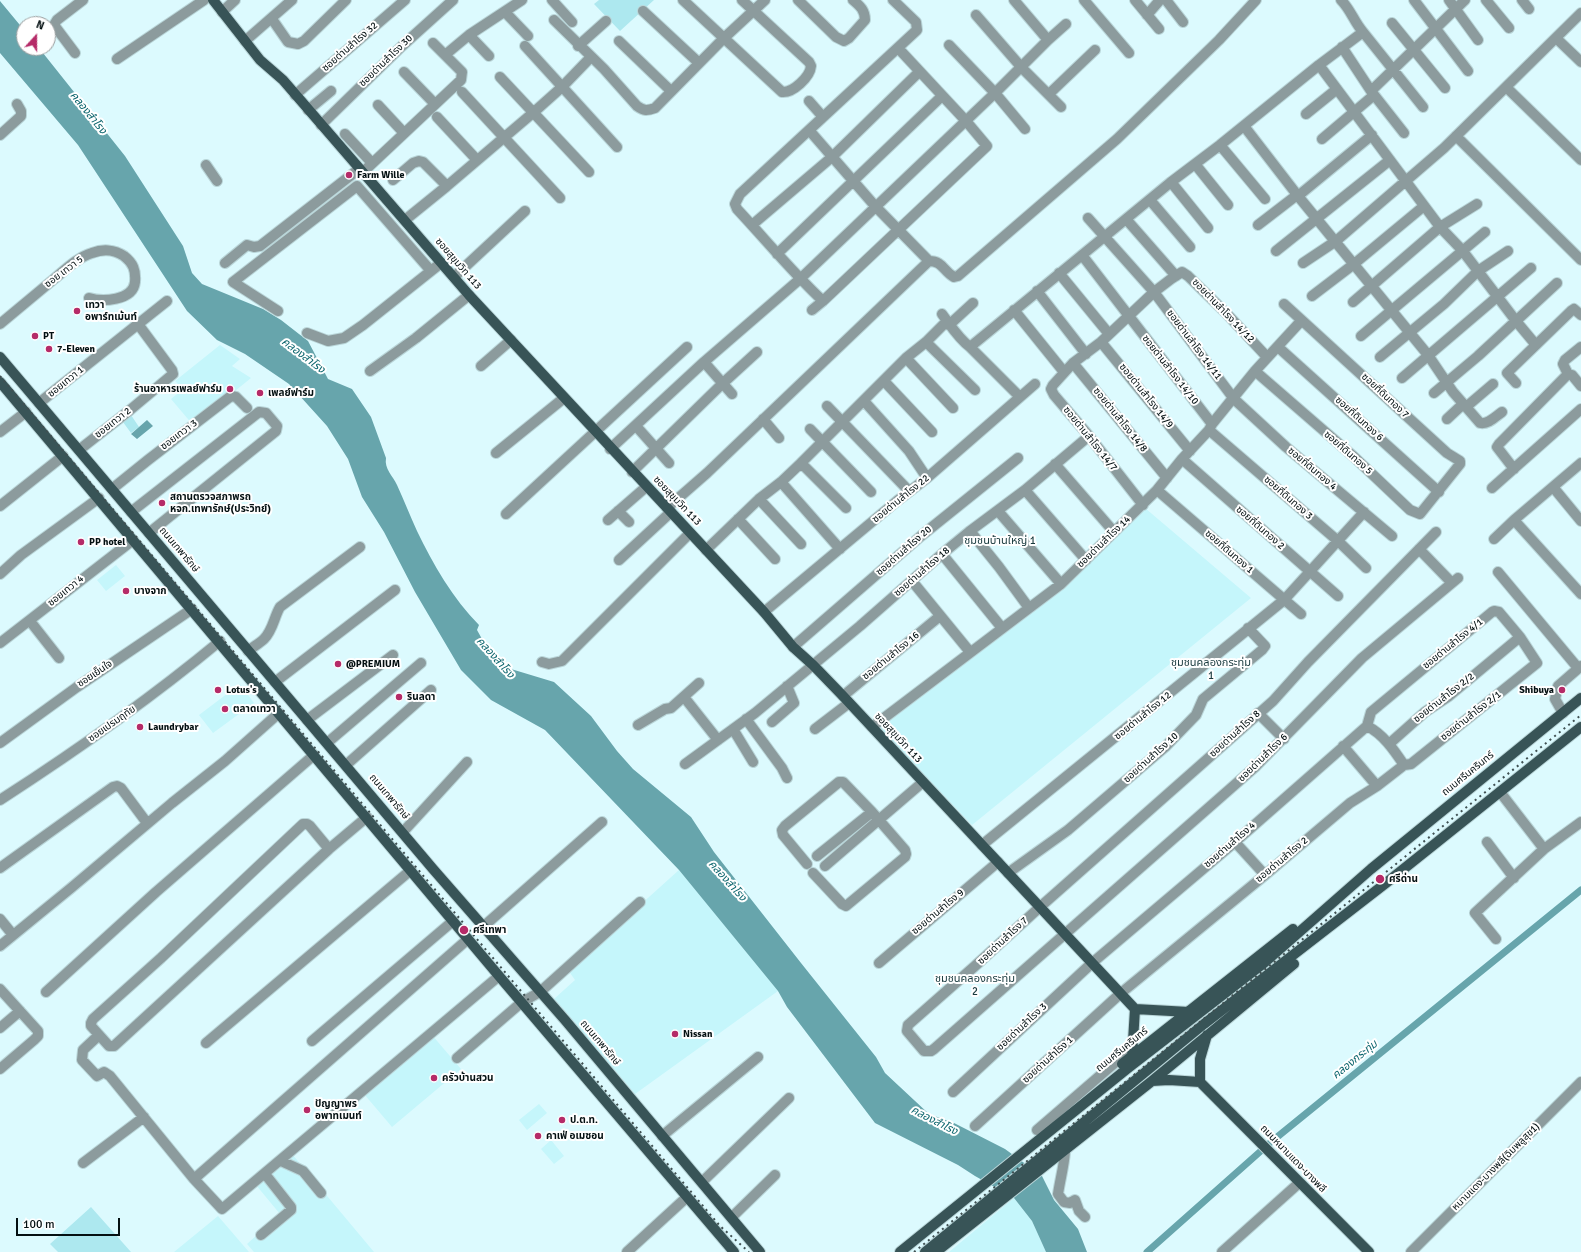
<!DOCTYPE html>
<meta charset="utf-8">
<style>
body{margin:0}
#map{position:relative;width:1581px;height:1252px;overflow:hidden;background:#dcfafe;font-family:Signika,sans-serif}
canvas{display:block}
.north{position:absolute;left:16px;top:16px;width:40px;height:40px;box-sizing:border-box;background:#fff;border:1px solid #9b9fa0;border-radius:50%;rotate:21deg;font-size:11px;font-weight:700;line-height:16px;text-align:center;color:#041012}
.north::after{content:'';display:block;margin:auto;width:14px;height:18px;background:#b52b68;clip-path:polygon(50% 0,100% 100%,50% 72%,0 100%)}
.scale{position:absolute;left:16px;top:1218px;width:104px;height:18px;box-sizing:border-box;border:2px solid #041012;border-top:0;padding-left:5px;font-size:12px;line-height:14px;white-space:nowrap;color:#041012;-webkit-text-stroke:3px #fff;paint-order:stroke}
</style>
<div id="map">
<canvas width="1581" height="1252"></canvas>
<div class="north">N</div>
<div class="scale">100 m</div>
</div>
<script>
const g = document.querySelector('canvas').getContext('2d');
g.lineJoin = 'round';
function paint(path, color) { g.fillStyle = color; g.fill(path, 'evenodd'); }
function stroke(path, color, width, dash) { g.strokeStyle = color; g.lineWidth = width; g.lineCap = dash ? 'butt' : 'round'; g.setLineDash(dash || []); g.stroke(path); }
function label(font, color, halo, rows, align = 'center') {
  g.font = font + ' Signika,"Noto Sans Thai",sans-serif'; g.lineWidth = 4; g.setLineDash([]); g.textBaseline = 'middle'; g.strokeStyle = halo; g.fillStyle = color; for (const [text, x, y, turn = 0] of rows) {
    g.save(); g.translate(x, y); g.rotate((+turn || 0) * Math.PI / 180); g.textAlign = isNaN(turn) ? turn : align; if (halo) g.strokeText(text, 0, 0); g.fillText(text, 0, 0); g.restore();
  }
}
paint(new Path2D(`
 M220 345 240 359 232 366 251 378 193 425 171 399 183 389 175 381Z
 M1145 508 1251 598 972 825 878 727 924 692Z
 M116 565 125 576 106 591 97 580Z
 M240 684 254 703 213 733 199 715Z
 M679 870 778 991 635 1094 554 999 575 980 568 970Z
 M432 1035 461 1069 392 1127 364 1094Z
 M539 1104 547 1113 527 1130 519 1120Z
 M551 1140 564 1156 554 1164 541 1149Z
 M292 1154 374 1252H254L247 1244 280 1214 256 1185Z
 M1014 1198 1032 1221 1046 1252H949Z
 M218 1216 249 1252H174Z`), '#c5f6fb');
paint(new Path2D(`
 M599 0H654L620 31 594 4Z
 M129 412 139 427 131 433 120 418Z
 M91 1207 131 1252H58L50 1244Z`), '#ade8ef');
paint(new Path2D(`
 M0 1 24 30V48H39L125 156 183 246 192 273 202 284 263 309 281 320 308 341 328 379 352 389 371 417 386 458C384 469 393 476 397 485 404 500 410 516 417 531 433 564 453 599 479 625L477 630 487 648 499 661 511 669 554 682 591 716 617 751 633 769 691 817 714 852 801 963 876 1057 885 1073 929 1114 954 1123 1005 1149 1042 1176 1054 1200 1078 1229 1087 1252H1046L1032 1221 1014 1198 975 1176 958 1165 875 1123 787 1007 778 991 679 870 545 730 491 700 461 670 415 592 384 532 362 497 348 459 327 426 289 384 245 354 217 340 187 311 78 145 0 53Z
 M147 420 153 426 137 439 131 434Z`), '#67a5ac');
stroke(new Path2D(`
 M1147 1252 1271 1142 1581 890`), '#67a5ac', 7);
const minor = new Path2D(`
 M552 0 572 22
 M683 0 782 92C793 93 810 77 811 66L809 62 742 0
 M798 0 836 37 844 41 849 38 865 20C865 10 860 6 853 0
 M1014 0 1048 40
 M1084 0 1129 53
 M1135 0 1159 29
 M1166 0 1183 22
 M1414 0 1468 71
 M1449 0 1478 40
 M1486 0 1509 28
 M1522 0 1529 9
 M643 11 699 63
 M222 12 235 0
 M505 12 528 36
 M976 15 1022 68 1061 107
 M1147 15 1160 0
 M272 19 288 42 298 44 304 41 346 0
 M554 20 604 69 637 106C644 111 647 111 655 108L724 38 765 0
 M1392 23 1445 88
 M1363 32 1423 107
 M469 35 489 56
 M1556 38 1581 62
 M245 41 292 0
 M619 41 671 91
 M949 45 995 93 1025 129
 M525 46 617 147
 M578 46 606 21
 M1342 47 1371 91 1404 133
 M75 53 54 25 57 20 83 0
 M445 55 469 35 522 0
 M117 59 204 0
 M1319 65 1440 227 1462 250 1516 321 1536 345
 M404 72 435 104
 M500 77 589 172
 M1506 87 1581 160
 M1371 91 1465 0
 M462 92 560 198
 M1049 94 1095 50
 M295 95 405 0
 M809 101 823 117
 M378 105 404 133
 M308 110 331 91
 M1306 114 1337 89
 M437 117 477 160
 M321 125 402 46 453 0
 M1244 126 1298 196 1428 355 1453 392 1480 423C1488 425 1496 416 1502 412
 M809 130 875 206 929 261C943 261 943 271 954 277L958 276 1117 139 1219 40 1256 0
 M345 134 372 163
 M0 135 21 116V111L17 104
 M1456 136 1581 260
 M1322 139 1374 95
 M1220 145 1265 199
 M1195 164 1228 205
 M206 165 217 181
 M362 173 461 80 462 72 433 43
 M393 180 413 163 419 161 423 162 447 186
 M1171 182 1208 228
 M1298 196 1372 135
 M1150 200 1190 247
 M1088 218 1154 292 1234 399 1286 447 1392 536
 M1126 219 1176 276
 M405 220 447 186 534 112 562 87 591 57
 M752 225 832 157 919 72
 M1258 225 1297 195
 M1276 251 1390 160
 M777 254 942 96
 M1082 255 1212 424
 M225 263 247 245 254 247 260 246 359 169
 M1303 263 1336 241 1444 148 1581 13
 M1059 273 1109 334
 M454 277 525 211
 M1037 291 1086 354
 M1312 296 1354 264 1424 206
 M823 301 987 146 966 121 898 48
 M1353 302 1440 227 1477 204
 M812 310 823 301C792 272 766 240 737 209L735 204 740 194 917 30 916 22 893 0
 M1014 310 1064 372
 M278 311 233 282 357 186 431 271
 M942 314C951 326 958 338 970 347L1019 396
 M0 324C18 309 36 294 54 279 65 270 78 257 92 253 102 249 114 249 124 256 133 263 136 270 135 282 133 301 102 302 89 298
 M949 325 973 303
 M307 333 328 341 344 338 363 325 441 263
 M1361 336 1485 232
 M926 342 975 390
 M1101 342 1190 451
 M970 347 1171 182 1220 145 1319 65 1363 32C1354 22 1351 10 1341 0
 M1278 347 1439 492
 M1380 357 1444 304 1478 271 1508 251
 M906 358 953 408
 M704 362 732 394
 M1073 363 1167 478
 M481 366 511 340
 M370 371 416 338 469 295
 M1255 371 1353 456 1410 510 1420 514 1460 464V461L1447 453 1284 304
 M1568 374 1563 364 1565 360 1581 347
 M1402 378 1531 268
 M884 381 932 432
 M1516 383 1507 373 1571 311 1574 309 1581 315
 M1434 393 1478 356 1557 283
 M864 401 909 451 927 478
 M39 403 167 301
 M827 406 909 491
 M1466 407 1493 384
 M763 419 779 438
 M1447 419 1463 404
 M636 426 669 463
 M810 429 871 492
 M1209 430 1338 541 1366 568
 M0 432 26 412
 M610 449 704 362 800 279 995 93 1048 40 1066 24
 M79 450 130 410 173 374 172 370 138 324
 M496 453 564 398
 M1182 459 1338 596
 M801 463 846 508
 M1581 463 1514 520 1581 594
 M1055 464 1114 532
 M1514 469 1497 447 1499 444 1568 374 1572 375 1581 386
 M632 472 722 384 757 352
 M781 482 840 549
 M1553 487 1581 521
 M1492 488 1581 409
 M112 489 148 460 231 396 236 397 247 408
 M1025 490 1086 560
 M1157 490 1301 614
 M759 499 801 544
 M1143 505 1089 436 1054 395 1051 389 1053 385 1073 363 1101 342 1154 292 1171 279 1182 272 1188 276 1226 313 1267 357
 M0 506 63 456
 M667 508 707 473 929 261
 M618 511 629 522
 M998 511 1061 584
 M131 512 259 412 266 413 277 426 276 431 149 533
 M506 514 687 347
 M738 519 775 559
 M608 520 646 487
 M970 531 999 567 1029 608
 M1436 532 1308 662 1273 701 1040 907 975 966 908 1025 907 1031 924 1051H931L934 1049 1255 767 1362 658 1458 578
 M1494 539 1514 520
 M1419 549 1452 583
 M706 550 759 499 781 482 801 463 906 358 926 342 947 321
 M942 554 1002 628
 M619 560 671 512
 M1498 572 1578 668
 M0 574 21 555 99 498
 M912 581 970 652
 M764 612 897 501 927 478 1035 384
 M30 621 59 658
 M0 643 133 540
 M793 647 921 536 1018 458
 M248 651C253 647 260 643 264 639 273 630 274 617 280 607L360 547
 M542 662 549 664 562 661 690 533
 M275 682 395 590
 M843 696 940 616
 M684 697 718 740
 M1258 713 1284 739
 M1563 713 1555 699 1558 686 1581 666
 M746 719 782 768 787 778
 M307 720 393 655
 M772 722 794 703 787 686
 M638 725 665 709 671 708 699 683
 M1367 726 1371 712 1492 612 1494 611 1499 612 1520 637 1537 663 1411 764 1404 765
 M872 727 1061 584 1157 490 1182 459 1209 430 1212 424 1255 371 1301 321
 M733 729 753 762
 M815 729 849 703
 M0 743 77 687 192 609
 M327 743 421 663
 M1389 744 1425 712 1449 696 1520 637
 M1343 746 1377 786
 M685 764 755 713 860 626 942 554 970 531 1025 490 1089 436
 M346 765 431 690
 M1500 792 1544 849 1581 822
 M0 800C76 751 150 699 220 641
 M403 832 467 762
 M1235 842 1265 875
 M1487 842 1514 878
 M982 845 1284 600 1364 512
 M329 849 310 826 307 824H303L161 958 93 1019 91 1023V1026L109 1046H114L329 849 367 817
 M817 856 872 812
 M807 864 783 835 782 830 785 826 839 782H843L872 812 905 850 906 854 905 857 846 906 842 904 813 873
 M825 866 923 782
 M0 868 113 787 117 786 121 788 147 823
 M1008 873 1068 830 1165 747 1196 715 1203 699 1262 650 1265 646 1248 628
 M0 919 13 935
 M484 926 602 822
 M468 939 194 1179 222 1209 499 976
 M1496 939 1475 913 1544 849
 M0 946 71 888 172 803 225 761 279 713
 M879 963 998 862
 M0 989 38 1031V1036L34 1040 0 1069
 M46 992 156 892 314 755
 M0 1028 20 1011
 M99 1035 83 1050 82 1060 97 1076 104 1072 110 1076 194 1179
 M312 1041 453 921
 M206 1043 411 870
 M457 1058 522 1002 540 992 640 902
 M953 1092 1092 963 1235 842 1367 726
 M975 1126 1121 993 1265 875 1350 803 1377 786 1404 765C1394 750 1383 734 1367 726
 M1037 1130 1132 1048
 M662 1136 758 1057
 M1065 1152C1064 1166 1060 1180 1058 1194L1064 1202 1070 1203 1075 1200 1079 1211 1085 1217
 M281 1161 303 1171 321 1193
 M83 1163 144 1117
 M702 1182 789 1098
 M732 1217 775 1175
 M261 1235 291 1210V1207L265 1174
 M627 1252 687 1197
 M1222 1252 1299 1183
 M1411 1252 1581 1082`);
const major = new Path2D(`
 M213 0 260 60 283 80 469 295 764 612 793 647 813 665 843 696 1135 1009 1189 1012
 M0 357 433 869 565 1020 760 1252
 M0 382 499 976 734 1252
 M1132 1057 1135 1009
 M1122 1064 1293 929
 M1152 1081 1169 1080 1200 1082 1369 1252
 M1200 1082V1059L1207 1035
 M900 1252 1128 1068 1264 963 1371 869 1581 698
 M925 1252 1204 1024 1386 883 1581 727
 M936 1252 1152 1081 1294 964`);
stroke(minor, '#b9d5d8', 12);
stroke(major, '#b9d5d8', 12);
stroke(minor, '#8c9b9d', 10);
stroke(major, '#385457', 10);
stroke(new Path2D(`
 M0 376 720 1226 749 1252
 M914 1252 1581 715`), '#3f5052', 2, [2, 4]);
for (const [x, y, r, color] of [
 [349,175,4,"#b52b68"],
 [77,311,4,"#b52b68"],
 [35,336,4,"#b52b68"],
 [49,349,4,"#b52b68"],
 [230,389,4,"#b52b68"],
 [260,393,4,"#b52b68"],
 [162,503,4,"#b52b68"],
 [81,542,4,"#b52b68"],
 [126,591,4,"#b52b68"],
 [338,664,4,"#b52b68"],
 [218,690,4,"#b52b68"],
 [1562,690,4,"#b52b68"],
 [399,697,4,"#b52b68"],
 [225,709,4,"#b52b68"],
 [140,727,4,"#b52b68"],
 [1380,879,5,"#b52b68"],
 [464,930,5,"#b52b68"],
 [675,1034,4,"#b52b68"],
 [434,1078,4,"#b52b68"],
 [307,1110,4,"#b52b68"],
 [562,1120,4,"#b52b68"],
 [538,1136,4,"#b52b68"]
]) { const dot = new Path2D(); dot.arc(x, y, r, 0, 2 * Math.PI); g.fillStyle = color; g.fill(dot); stroke(dot, '#fff', 1.5); }
label('10px', '#041012', '#fff', [
 ["ซอยด่านสำโรง 32",350,47,-41],
 ["ซอยด่านสำโรง 30",386,61,-44],
 ["ซอยสุขุมวิท 113",458,264,49],
 ["ซอย เทวา 5",64,272,-37],
 ["ซอยด่านสำโรง 14/12",1223,311,46],
 ["ซอยด่านสำโรง 14/11",1194,345,53],
 ["ซอยด่านสำโรง 14/10",1170,370,52],
 ["ซอยเทวา 1",66,382,-39],
 ["ซอยด่านสำโรง 14/9",1146,396,51],
 ["ซอยที่ดินทอง 7",1385,396,43],
 ["ซอยที่ดินทอง 6",1359,419,42],
 ["ซอยด่านสำโรง 14/8",1120,420,51],
 ["ซอยเทวา 2",113,423,-38],
 ["ซอยเทวา 3",179,435,-37],
 ["ซอยด่านสำโรง 14/7",1090,439,51],
 ["ซอยที่ดินทอง 5",1348,453,41],
 ["ซอยที่ดินทอง 4",1312,469,40],
 ["ซอยที่ดินทอง 3",1288,498,41],
 ["ซอยด่านสำโรง 22",901,499,-39],
 ["ซอยสุขุมวิท 113",677,501,46],
 ["ซอยที่ดินทอง 2",1260,528,41],
 ["ซอยด่านสำโรง 14",1104,542,-44],
 ["ถนนเทพารักษ์",179,550,50],
 ["ซอยด่านสำโรง 20",904,551,-41],
 ["ซอยที่ดินทอง 1",1229,552,41],
 ["ซอยด่านสำโรง 18",922,572,-41],
 ["ซอยเทวา 4",66,591,-39],
 ["ซอยด่านสำโรง 4/1",1453,644,-39],
 ["ซอยด่านสำโรง 16",891,656,-39],
 ["ซอยเย็นใจ",95,674,-34],
 ["ซอยด่านสำโรง 2/2",1444,698,-38],
 ["ซอยด่านสำโรง 12",1143,716,-39],
 ["ซอยด่านสำโรง 2/1",1471,716,-38],
 ["ซอยเปรมฤทัย",112,724,-35],
 ["ซอยด่านสำโรง 8",1235,734,-42],
 ["ซอยสุขุมวิท 113",898,738,47],
 ["ซอยด่านสำโรง 10",1151,758,-42],
 ["ซอยด่านสำโรง 6",1263,758,-44],
 ["ถนนศรีนครินทร์",1468,774,-39],
 ["ถนนเทพารักษ์",389,797,50],
 ["ซอยด่านสำโรง 4",1230,845,-41],
 ["ซอยด่านสำโรง 2",1282,860,-40],
 ["ซอยด่านสำโรง 9",938,912,-40],
 ["ซอยด่านสำโรง 7",1003,941,-43],
 ["ซอยด่านสำโรง 3",1022,1027,-43],
 ["ถนนเทพารักษ์",600,1043,50],
 ["ถนนศรีนครินทร์",1122,1050,-39],
 ["ซอยด่านสำโรง 1",1048,1060,-42],
 ["ถนนหนามแดง-บางพลี",1293,1159,46],
 ["หนามแดง-บางพลี(ฉิมพลูสุข1)",1496,1167,-45]
]);
label('bold 10px', '#041012', '#fff', [
 ["Farm Wille",357,175],
 ["เทวา",85,305],
 ["อพาร์ทเม้นท์",85,317],
 ["PT",43,336],
 ["7-Eleven",57,349],
 ["ร้านอาหารเพลย์ฟาร์ม",222,389,"right"],
 ["เพลย์ฟาร์ม",268,393],
 ["สถานตรวจสภาพรถ",170,497],
 ["หจก.เทพารักษ์(ประวิทย์)",170,509],
 ["PP hotel",89,542],
 ["บางจาก",134,591],
 ["@PREMIUM",346,664],
 ["Lotus's",226,690],
 ["Shibuya",1554,690,"right"],
 ["รินลดา",407,697],
 ["ตลาดเทวา",233,709],
 ["Laundrybar",148,727],
 ["ศรีด่าน",1389,879],
 ["ศรีเทพา",473,930],
 ["Nissan",683,1034],
 ["ครัวบ้านสวน",442,1078],
 ["ปัญญาพร",315,1104],
 ["อพาทเมนท์",315,1116],
 ["ป.ต.ท.",570,1120],
 ["คาเฟ่ อเมซอน",546,1136]
], 'left');
label('italic 11px', '#0a646c', '#fff', [
 ["คลองสำโรง",88,113,51],
 ["คลองสำโรง",303,356,37],
 ["คลองสำโรง",495,658,48],
 ["คลองสำโรง",727,881,48],
 ["คลองกระทุ่ม",1355,1060,-39],
 ["คลองสำโรง",934,1121,27]
]);
label('11px', '#17393d', '#fff', [
 ["ชุมชนบ้านใหญ่ 1",1000,541],
 ["ชุมชนคลองกระทุ่ม",1211,663],
 ["1",1211,676],
 ["ชุมชนคลองกระทุ่ม",975,979],
 ["2",975,992]
]);
</script>
